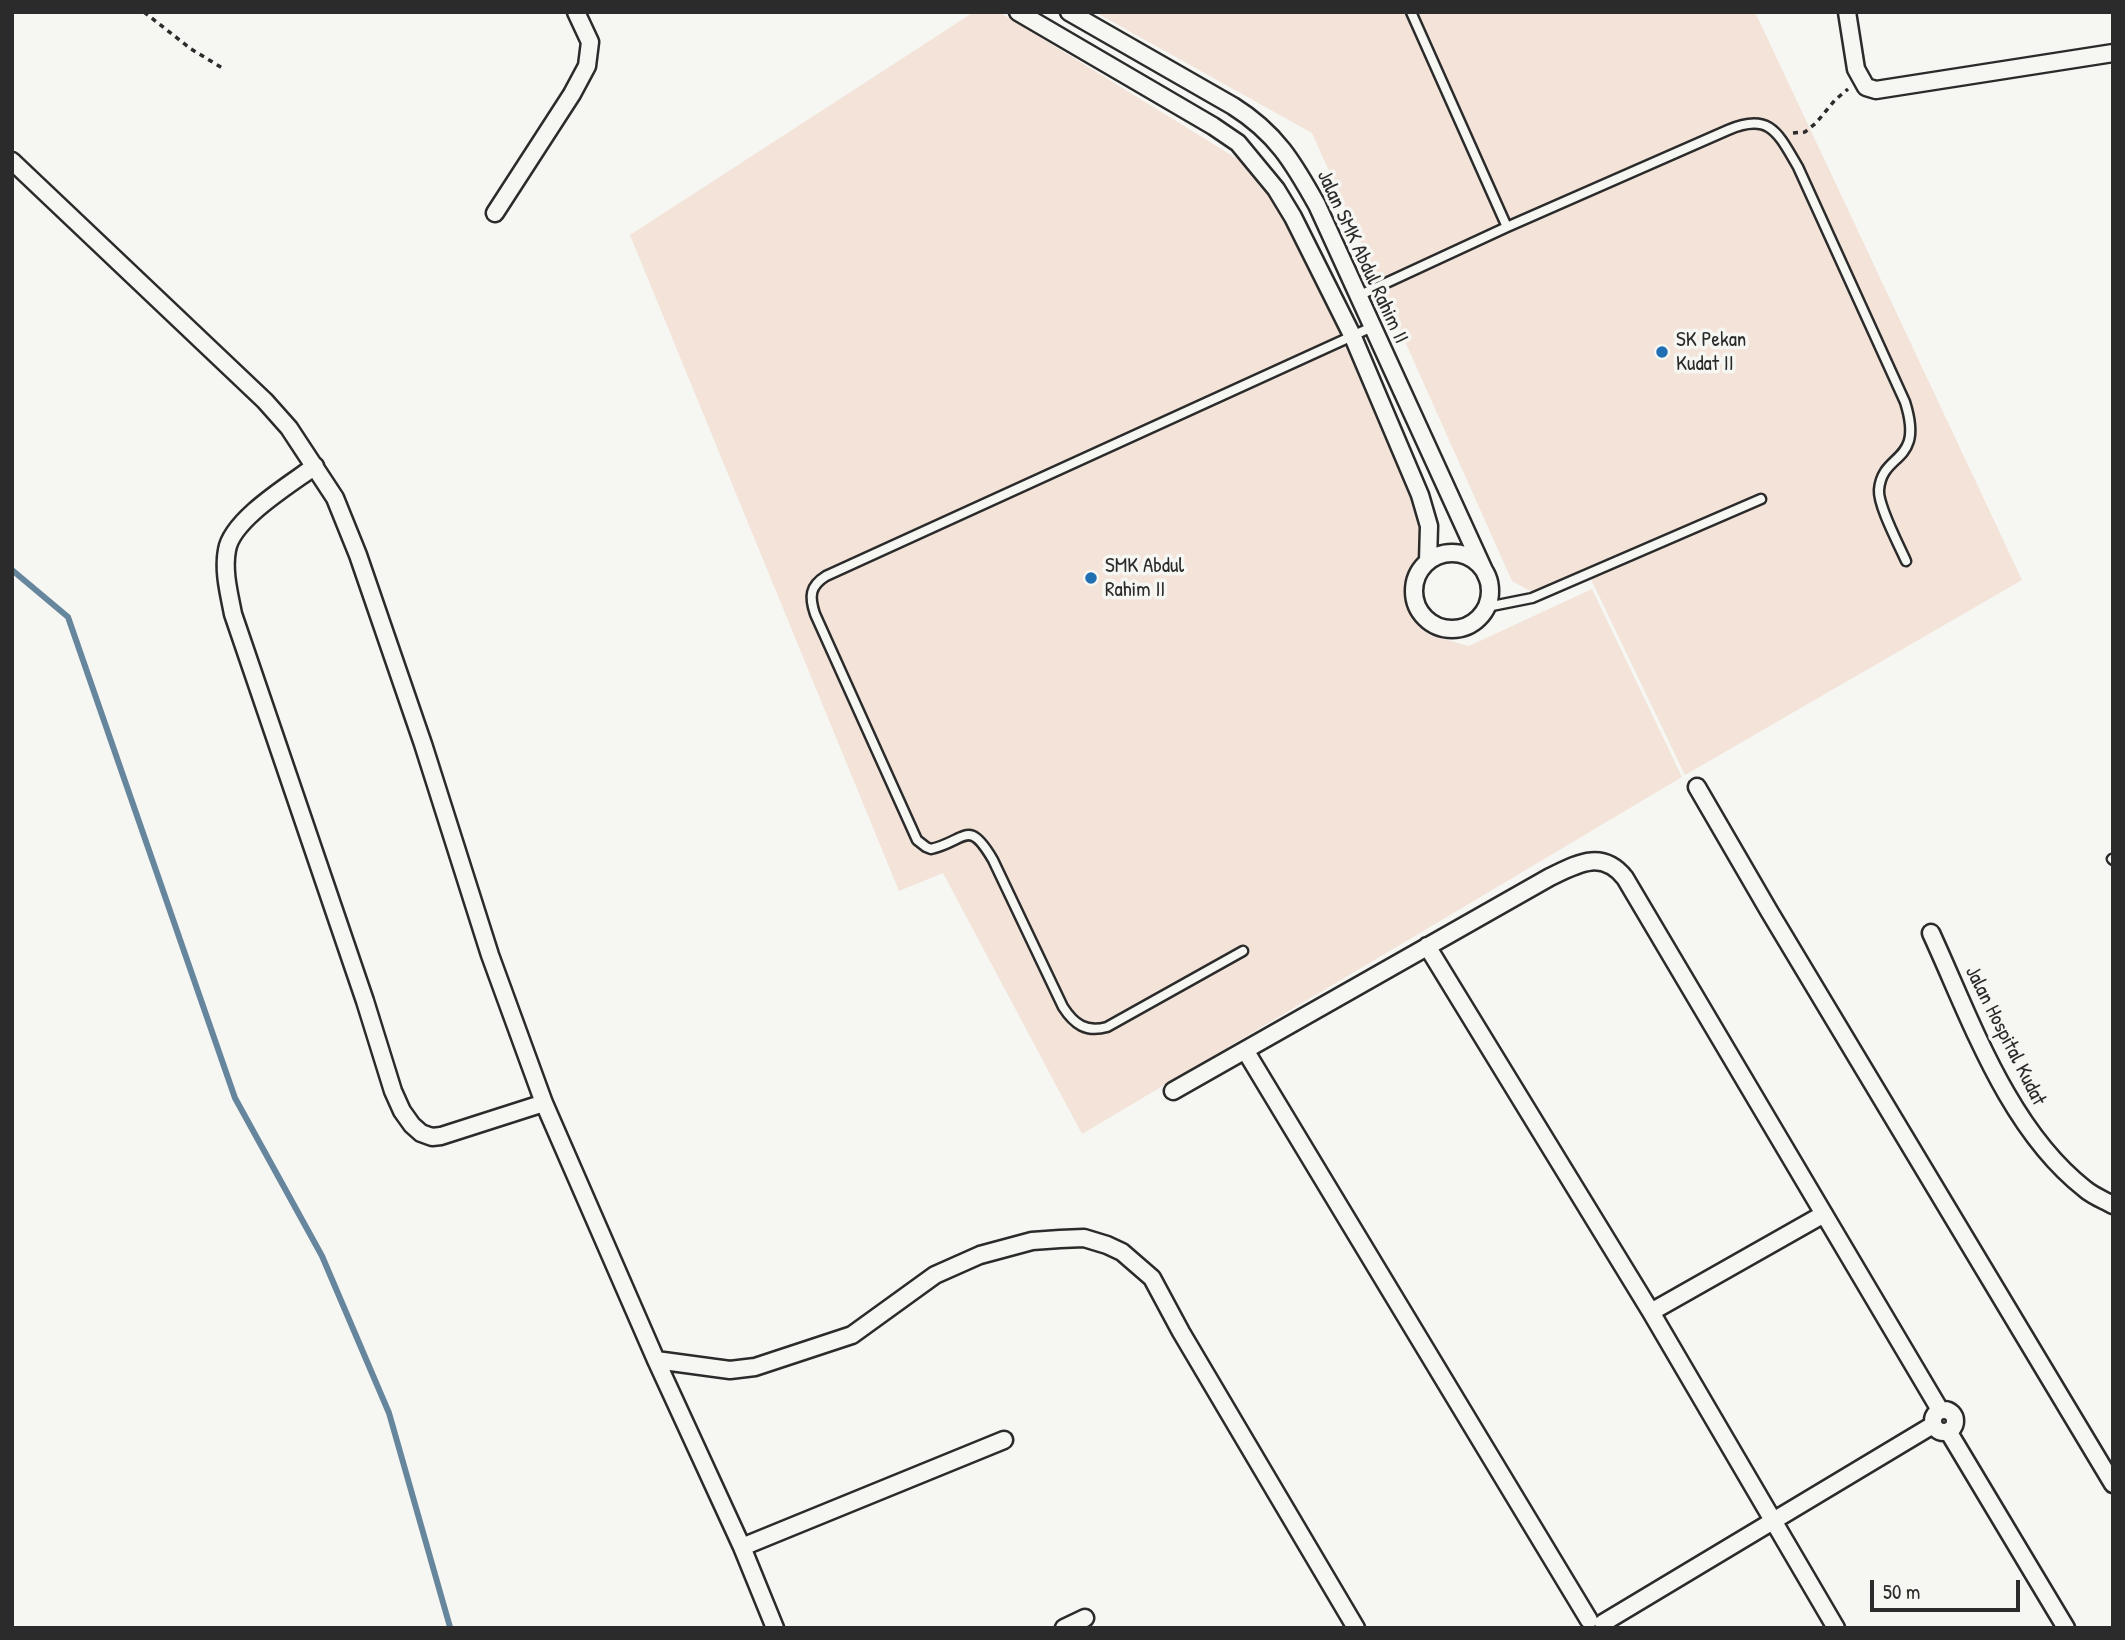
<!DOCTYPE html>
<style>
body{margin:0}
#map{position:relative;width:2125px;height:1640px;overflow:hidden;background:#f6f6f2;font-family:"Patrick Hand",sans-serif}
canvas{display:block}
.frame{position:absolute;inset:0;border:14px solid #2b2b2b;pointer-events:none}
.scale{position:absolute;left:1870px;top:1580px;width:150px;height:32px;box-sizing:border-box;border:4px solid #2b2b2b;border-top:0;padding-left:9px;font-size:21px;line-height:24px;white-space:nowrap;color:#2b2b2b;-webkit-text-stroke:5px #f6f6f2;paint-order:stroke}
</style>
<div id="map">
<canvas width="2125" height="1640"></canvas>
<div class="frame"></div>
<div class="scale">50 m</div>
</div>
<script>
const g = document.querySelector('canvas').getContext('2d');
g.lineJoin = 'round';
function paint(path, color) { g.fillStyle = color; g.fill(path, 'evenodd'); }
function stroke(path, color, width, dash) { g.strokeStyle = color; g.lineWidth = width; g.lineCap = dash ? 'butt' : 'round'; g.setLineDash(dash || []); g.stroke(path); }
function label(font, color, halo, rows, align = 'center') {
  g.font = font + ' "Patrick Hand",sans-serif'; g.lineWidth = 7; g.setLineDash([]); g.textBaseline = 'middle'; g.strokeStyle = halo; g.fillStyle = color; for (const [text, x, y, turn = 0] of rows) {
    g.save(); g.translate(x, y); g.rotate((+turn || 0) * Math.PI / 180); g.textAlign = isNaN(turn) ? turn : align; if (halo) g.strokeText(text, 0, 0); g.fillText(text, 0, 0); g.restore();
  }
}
paint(new Path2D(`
 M974 12H999L1249 166 1290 223 1428 524 1405 596 1429 635 1469 646 1592 589 1682 777 1082 1134 943 873 899 891 630 235Z
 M1095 12H1755L2022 580 1685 775 1587 571 1536 594 1512 581 1312 133Z`), '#f3e3d8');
stroke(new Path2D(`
 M12 570 68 617 235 1098 322 1256 389 1413 450 1627`), '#66869e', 6);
const service = new Path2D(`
 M1411 12 1507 227
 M1358 296 1507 227 1728 130C1770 112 1778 133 1798 167L1905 402C1925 465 1882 451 1879 490 1878 506 1899 545 1906 561
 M1487 607 1532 598 1761 499
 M2112 859 2113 860
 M1243 951 1107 1027C1086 1033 1074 1024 1063 1007L993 860C968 817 966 841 931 849L926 847 917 840 815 614C809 596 810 586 826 576L1372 327`);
const minor = new Path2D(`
 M1018 12 1213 126 1238 143 1276 189 1293 217 1353 337 1420 495 1429 526 1428 561
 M1069 12 1233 106C1276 133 1293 162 1317 205L1488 579
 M1847 12 1856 69 1866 87 1876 90 2113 53
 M12 161 265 401 289 428 335 498 358 555 423 744 490 955 544 1103 656 1360 742 1547 775 1628
 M495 213 572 94 587 66 590 42 576 12
 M315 466C291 484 232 519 227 550 223 571 229 593 233 614L365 1001 393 1091 402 1111 412 1125 421 1133 432 1137 441 1136 544 1103
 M1414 591a38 38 0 1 1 76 0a38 38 0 1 1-76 0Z
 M1697 787 1769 911 2113 1484
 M1931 933C1971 1020 2008 1129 2085 1189 2093 1196 2104 1200 2113 1205
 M1427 946 1651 1312 1836 1628
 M1245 1050 1589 1620
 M1173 1091 1550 877C1577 864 1602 849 1625 878L1940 1410
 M1651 1312 1824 1214
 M656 1360 730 1370 755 1367 852 1335 935 1275 980 1255 1032 1241 1060 1239 1084 1238 1107 1245 1122 1252 1152 1278 1181 1332 1356 1628
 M1933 1421a11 11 0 1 1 22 0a11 11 0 1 1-22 0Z
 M1948 1431 2066 1628
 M742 1547 1004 1440
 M1603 1623 1933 1425
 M1064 1628 1085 1618`);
stroke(service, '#2b2b2b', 13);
stroke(minor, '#2b2b2b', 21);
stroke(new Path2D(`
 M144 12 191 49 224 69
 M1793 133 1805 132 1816 123 1835 100 1848 89`), '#2b2b2b', 3.5, [5, 5]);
stroke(service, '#f6f6f2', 8);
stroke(minor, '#f6f6f2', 16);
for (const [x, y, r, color] of [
 [1662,352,7,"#1f6fb2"],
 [1091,578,7,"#1f6fb2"]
]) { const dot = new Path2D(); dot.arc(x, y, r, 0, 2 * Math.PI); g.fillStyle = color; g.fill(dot); stroke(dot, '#f6f6f2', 2.5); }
label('21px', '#2b2b2b', '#f6f6f2', [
 ["Jalan SMK Abdul Rahim II",1362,257,65],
 ["Jalan Hospital Kudat",2005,1036,63]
]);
label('21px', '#2b2b2b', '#f6f6f2', [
 ["SK Pekan",1676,340],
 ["Kudat II",1676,364],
 ["SMK Abdul",1105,566],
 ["Rahim II",1105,590]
], 'left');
</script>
